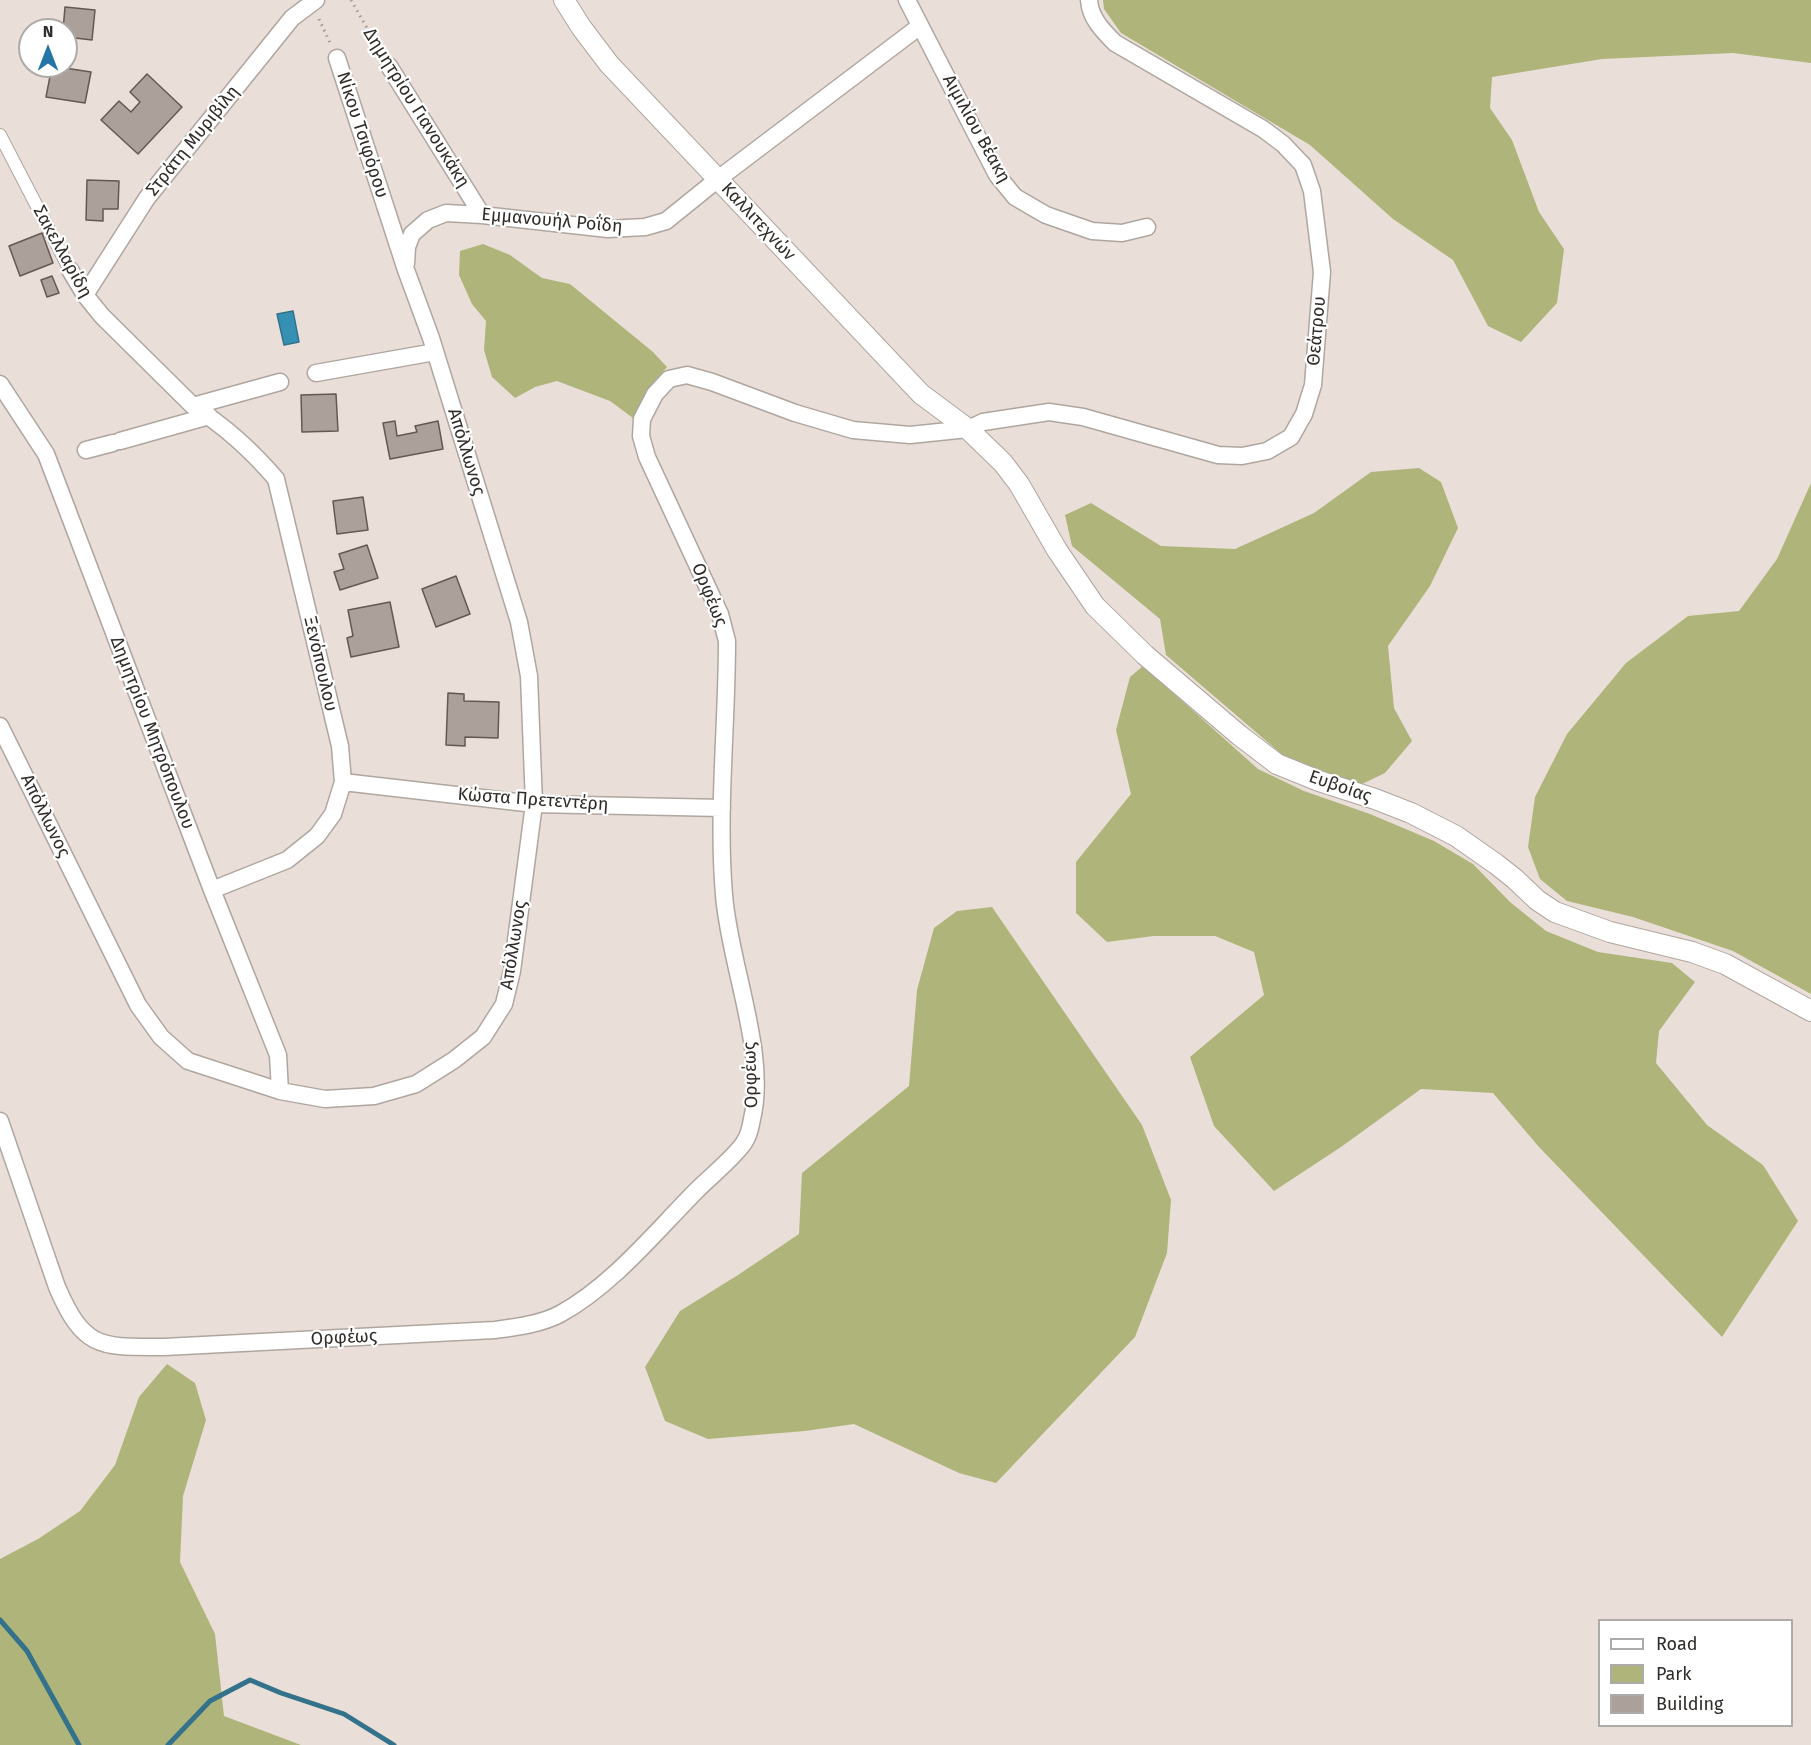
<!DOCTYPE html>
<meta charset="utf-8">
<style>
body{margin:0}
#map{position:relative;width:1811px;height:1745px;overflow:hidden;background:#e9dfd8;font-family:"Fira Sans",sans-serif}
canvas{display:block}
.legend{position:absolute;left:1598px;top:1619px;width:195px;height:108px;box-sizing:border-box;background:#fff;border:2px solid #acaba9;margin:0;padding:8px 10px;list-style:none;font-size:18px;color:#2f2c29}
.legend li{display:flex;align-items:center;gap:12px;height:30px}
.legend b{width:30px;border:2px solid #acaba9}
.north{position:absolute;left:18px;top:18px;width:60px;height:60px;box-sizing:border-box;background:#fff;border:2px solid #acaba9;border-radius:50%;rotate:0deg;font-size:16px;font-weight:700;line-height:24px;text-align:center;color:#2f2c29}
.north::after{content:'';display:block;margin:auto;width:21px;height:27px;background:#2476a7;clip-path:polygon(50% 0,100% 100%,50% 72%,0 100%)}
</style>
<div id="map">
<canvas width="1811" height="1745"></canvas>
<ul class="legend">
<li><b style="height:8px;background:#fff"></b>Road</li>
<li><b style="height:16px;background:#afb47a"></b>Park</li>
<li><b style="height:16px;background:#aba19a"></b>Building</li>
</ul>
<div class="north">N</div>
</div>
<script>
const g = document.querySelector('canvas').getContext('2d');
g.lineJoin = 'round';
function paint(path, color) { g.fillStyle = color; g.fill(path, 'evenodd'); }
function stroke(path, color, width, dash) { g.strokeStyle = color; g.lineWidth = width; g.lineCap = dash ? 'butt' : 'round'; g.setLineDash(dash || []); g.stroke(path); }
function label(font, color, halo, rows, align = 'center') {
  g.font = font + ' "Fira Sans",sans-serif'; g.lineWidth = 4.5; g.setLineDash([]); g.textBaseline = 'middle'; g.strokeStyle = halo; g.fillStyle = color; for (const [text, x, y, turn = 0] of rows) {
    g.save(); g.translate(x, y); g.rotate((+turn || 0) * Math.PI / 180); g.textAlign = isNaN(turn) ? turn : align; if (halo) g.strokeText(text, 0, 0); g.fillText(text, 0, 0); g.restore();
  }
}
paint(new Path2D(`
 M1103 0H1811V63L1733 53 1602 59 1492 77 1490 108 1512 140 1539 212 1564 249 1557 303 1521 342 1488 326 1453 260 1393 219 1310 145 1121 33 1104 9Z
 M483 244 510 255 542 278 570 284 653 352 667 367 648 389 633 418 610 401 557 381 535 387 515 398 492 377 484 350 486 321 472 304 459 275 460 251Z
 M1419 468 1441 482 1458 528 1430 586 1388 646 1394 708 1412 741 1385 773 1360 785 1285 757 1166 655 1160 619 1072 546 1065 515 1091 503 1161 546 1235 549 1314 513 1371 472Z
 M1811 483V994L1733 951 1633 917 1567 901 1540 879 1528 847 1535 797 1567 734 1626 663 1688 616 1739 611 1777 559Z
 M1143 666 1258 769 1304 791 1370 814 1434 841 1473 864 1510 902 1546 931 1598 952 1672 963 1695 982 1659 1031 1656 1063 1707 1125 1763 1165 1798 1221 1722 1337 1539 1147 1493 1093 1421 1089 1341 1147 1274 1191 1214 1126 1190 1057 1264 995 1254 952 1215 936H1154L1107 942 1076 913V862L1131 794 1116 730 1130 677Z
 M992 907 1142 1125 1171 1200 1167 1253 1135 1337 996 1483 959 1473 854 1424 805 1431 708 1439 665 1421 645 1367 680 1311 738 1275 799 1234 802 1173 909 1086 917 990 934 928 957 911Z
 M167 1364 195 1383 206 1420 183 1496 180 1562 215 1634 224 1716 301 1745H0V1559L38 1539 80 1511 115 1465 139 1397Z`), '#afb47a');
const water = new Path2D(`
 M293 311 299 342 284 345 277 314Z`);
paint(water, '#3590b3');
stroke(water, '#33728a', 1.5);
stroke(new Path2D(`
 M0 1620 27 1651 79 1745
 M168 1745 210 1701 250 1680 281 1693 344 1714 394 1745`), '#33728a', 5);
const building = new Path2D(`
 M65 7 95 10 92 40 66 37V30H63Z
 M52 66 91 72 85 103 46 97Z
 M147 74 182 107 138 154 101 120 119 101 131 112 140 102 130 92Z
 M87 180 119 181 118 209H103V221L86 220Z
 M42 233 53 263 20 276 9 246Z
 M52 276 59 293 47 297 41 280Z
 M336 394 338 431 302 432 301 395Z
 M395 421 397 436 417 432 415 426 438 421 443 449 390 459 383 423Z
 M363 497 368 530 337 534 333 501Z
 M367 545 378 578 340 590 334 572 344 569 339 554Z
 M456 576 470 614 436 627 422 589Z
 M390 602 399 647 351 657 347 638 353 636 348 610Z
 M448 693 464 694V701L499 702 498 738 465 737V746L446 745Z`);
paint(building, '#aba19a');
stroke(building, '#625953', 1.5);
const pedestrian = new Path2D(`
 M0 135 70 270`);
const minor = new Path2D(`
 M907 0 997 175 1015 197 1046 215 1092 231 1122 233 1147 227
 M389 66 482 215
 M406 264 407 247 412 234 428 220 446 213 482 215 608 229 645 227 666 221 718 179 920 26
 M70 270 85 295 102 316 193 406C223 425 253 452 276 479L340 746 343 782 333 814 317 836 287 860 212 890
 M85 295 147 198 292 18 316 0
 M316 373 435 352
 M0 384 46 454 212 890 278 1055 280 1091
 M193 406 280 382
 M120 441 209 416
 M86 450 113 443
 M0 726 138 1005 161 1037 188 1061 280 1091 325 1099 374 1096 416 1084 454 1060 483 1037 504 1004 512 971 534 804 529 676 519 622 431 338 406 270 337 58
 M343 782 534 804 722 808
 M0 1121 57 1287C84 1350 101 1347 164 1347L495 1330C517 1327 541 1324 560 1314 613 1285 656 1231 698 1189 710 1177 738 1154 745 1141 749 1135 751 1125 752 1119 768 1054 729 963 724 895 717 811 727 726 727 641L720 614 647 457 641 436 642 419 655 394 669 379 687 375 712 382 795 413 853 430 910 435 968 429 983 422 1049 412 1083 417 1218 455 1242 456 1267 451 1291 437 1304 414 1313 385 1322 272 1312 191 1303 165 1283 144 1263 129 1115 43C1103 31 1090 18 1089 0`);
const tertiary = new Path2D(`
 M564 0 581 27 609 64 921 394 968 429 1003 463 1019 484 1057 550 1095 606 1145 655 1239 735 1277 764 1319 781 1375 799 1411 813 1456 836 1496 864 1515 879 1537 900 1555 912 1610 932 1692 952 1725 964 1811 1011`);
stroke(pedestrian, '#afa69f', 14);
stroke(minor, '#afa69f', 19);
stroke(tertiary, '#afa69f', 22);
stroke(new Path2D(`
 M351 0 380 51
 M319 19 330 43`), '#a39b96', 3, [1.5, 4.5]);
stroke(pedestrian, '#fff', 12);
stroke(minor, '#fff', 16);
stroke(tertiary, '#fff', 20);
label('18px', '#2f2c29', '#fff', [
 ["Δημητρίου Γιανουκάκη",416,108,58],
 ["Αιμιλίου Βέακη",976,129,61],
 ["Νίκου Τσιφόρου",362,135,72],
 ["Στράτη Μυριβίλη",193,141,-51],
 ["Εμμανουήλ Ροΐδη",552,221,5],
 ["Καλλιτεχνών",758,222,47],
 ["Σακελλαρίδη",62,252,61],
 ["Θεάτρου",1317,331,-85],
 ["Απόλλωνος",466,452,73],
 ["Ορφέως",709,595,68],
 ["Ξενόπουλου",320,664,77],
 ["Δημητρίου Μητρόπουλου",152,733,69],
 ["Ευβοίας",1340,787,19],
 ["Κώστα Πρετεντέρη",533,800,4],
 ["Απόλλωνος",45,816,64],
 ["Απόλλωνος",514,945,-81],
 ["Ορφέως",751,1075,-92],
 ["Ορφέως",344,1338,-3]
]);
</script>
